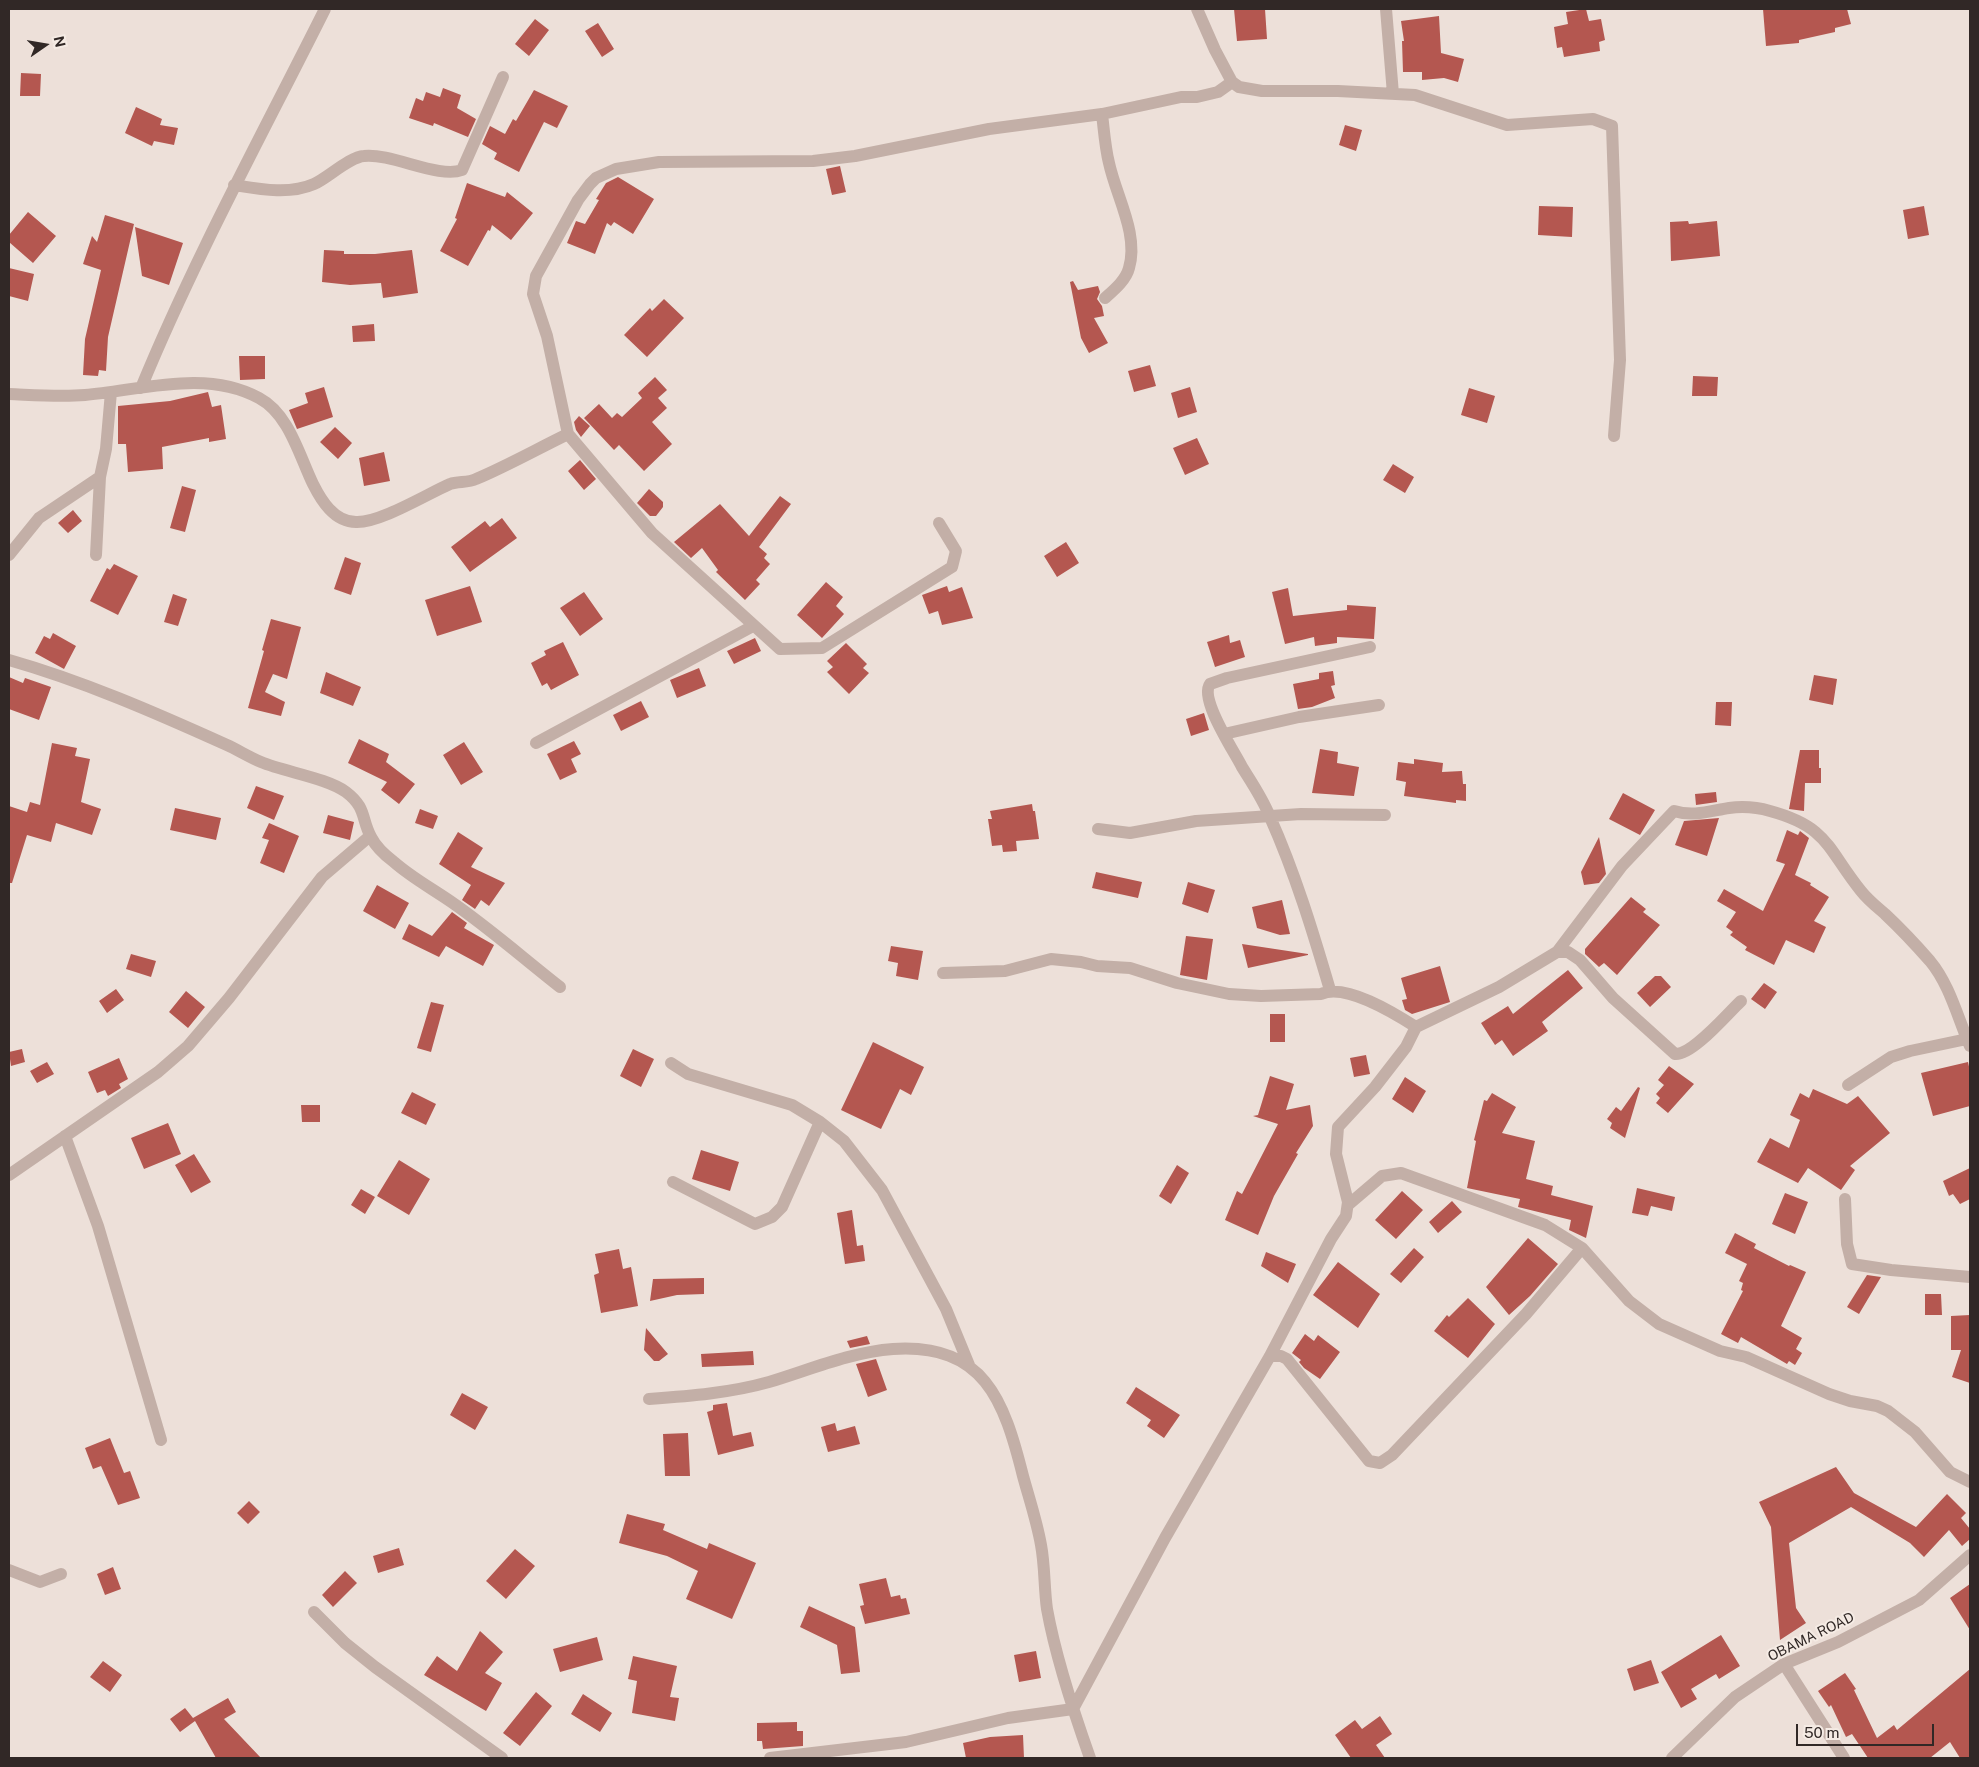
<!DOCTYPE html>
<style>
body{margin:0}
#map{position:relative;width:1979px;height:1767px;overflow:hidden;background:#ede0d9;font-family:"Public Sans",sans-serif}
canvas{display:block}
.frame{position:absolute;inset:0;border:10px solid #312826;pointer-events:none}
.north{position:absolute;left:20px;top:20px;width:50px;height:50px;-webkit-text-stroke:4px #f5ebe4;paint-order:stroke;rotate:77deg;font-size:14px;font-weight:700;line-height:20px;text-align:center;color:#312826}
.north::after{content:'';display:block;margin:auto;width:18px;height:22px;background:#312826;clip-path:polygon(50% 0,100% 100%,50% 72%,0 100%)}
.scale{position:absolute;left:1796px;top:1724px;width:138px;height:22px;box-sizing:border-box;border:2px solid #312826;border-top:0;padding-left:6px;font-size:15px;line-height:18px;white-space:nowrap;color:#312826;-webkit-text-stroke:4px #f5ebe4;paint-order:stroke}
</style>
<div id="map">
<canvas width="1979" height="1767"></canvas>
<div class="frame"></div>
<div class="north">N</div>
<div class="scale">50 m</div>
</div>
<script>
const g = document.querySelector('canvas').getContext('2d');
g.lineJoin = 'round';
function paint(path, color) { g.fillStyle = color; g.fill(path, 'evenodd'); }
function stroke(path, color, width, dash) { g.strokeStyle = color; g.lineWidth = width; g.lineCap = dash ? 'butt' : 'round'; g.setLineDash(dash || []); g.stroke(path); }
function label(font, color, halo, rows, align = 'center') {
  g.font = font + ' "Public Sans",sans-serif'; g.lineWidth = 4; g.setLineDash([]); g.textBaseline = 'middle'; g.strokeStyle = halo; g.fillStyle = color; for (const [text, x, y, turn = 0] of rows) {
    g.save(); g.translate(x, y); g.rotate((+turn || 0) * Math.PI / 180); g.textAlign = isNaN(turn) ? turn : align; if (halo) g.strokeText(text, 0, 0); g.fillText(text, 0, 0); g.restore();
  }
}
paint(new Path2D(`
 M1234 9H1265L1267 39 1237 41Z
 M1586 9 1589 21 1601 19 1605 40 1599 42 1600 51 1564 57 1562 47 1557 48 1554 27 1568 24 1566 12Z
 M1763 9H1847L1851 24 1835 28V32L1799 40V43L1766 46Z
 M1439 16 1441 53 1464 59 1458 82 1444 78 1422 80V72H1403L1402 41H1404L1401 21Z
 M535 19 549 30 529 56 515 44Z
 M598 23 614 49 602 57 585 31Z
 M21 73 41 74 40 96H20Z
 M443 88 461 95 457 108 476 119 468 137 434 123 433 126 409 118 416 98 423 101 426 92 440 97Z
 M534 90 568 106 557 128 544 122 519 172 494 159 497 153 482 144 490 126 505 134 513 119 516 121Z
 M136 107 162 119 160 125 178 128 174 145 154 141 152 146 125 133Z
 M1345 125 1362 130 1356 151 1339 145Z
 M840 166 846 192 832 195 826 169Z
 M618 177 654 199 633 234 614 222 611 226 607 223 595 254 567 243 576 221 585 224 599 200 596 199 606 183Z
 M467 183 505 197 507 192 533 213 511 240 492 225 490 231 488 230 468 266 440 251 457 219 455 218Z
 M1539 206 1573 207 1572 237 1538 235Z
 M1924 206 1929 235 1908 239 1903 210Z
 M28 212 56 236 33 263 9 242V235Z
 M105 215 134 224 108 337 106 371 99 370 98 376 83 375 85 339 101 270 83 264 92 236 97 242Z
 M1688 221 1689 224 1717 221 1720 256 1671 261 1670 222Z
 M135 227 183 243 169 285 142 276Z
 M324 250 344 251V254H375L412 250 418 293 383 298 381 283 350 285 322 282Z
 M9 268 34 274 28 301 9 296Z
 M1073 281 1078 290 1098 286 1100 292 1097 299 1102 306 1104 316 1094 318 1108 343 1089 353 1081 338 1070 282Z
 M664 299 684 318 647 357 624 335 650 308 652 311Z
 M374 324 375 341 353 342 352 326Z
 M239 356H265V379L240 380Z
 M1150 365 1156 386 1134 392 1128 371Z
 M1693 376 1718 377 1717 396H1692Z
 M655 377 667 390 658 398 667 408 652 422 672 444 644 471 619 445 614 450 584 418 599 404 612 418 617 413 622 417 642 398 638 393Z
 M324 387 333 417 297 429 289 410 308 403 305 393Z
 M1190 387 1197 412 1178 418 1171 393Z
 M1469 388 1495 396 1487 423 1461 415Z
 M208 392 212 407 221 405 226 439 209 442V438L162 447 163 469 128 472 126 444H118V406L170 401Z
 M579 416 590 426 581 437 576 430 574 422Z
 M335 427 352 443 338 459 320 442Z
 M1197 438 1209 464 1185 475 1173 448Z
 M384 452 390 481 364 486 359 458Z
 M580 460 596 479 584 490 568 471Z
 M1393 464 1414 477 1405 493 1383 480Z
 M182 486 196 490 185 532 170 528Z
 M649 489 663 502V507L656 516H650L637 503Z
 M780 496 791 504 759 547 767 554 764 558 770 564 756 580 760 584 745 600 716 572 718 570 702 548 691 558 674 542 720 504 749 536Z
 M73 510 82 521 68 533 58 523Z
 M502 518 517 538 470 572 451 547 485 521 490 527Z
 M1066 542 1079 563 1057 577 1044 556Z
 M345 557 361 563 351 595 334 589Z
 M114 564 138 576 118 615 90 601 107 568 110 570Z
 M826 582 843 597 836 606 844 614 822 638 797 615Z
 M470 586 482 622 437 636 425 600Z
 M947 586 949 592 962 587 973 618 942 625 938 611 929 614 922 595Z
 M1288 588 1293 616 1347 610V605L1376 607 1374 639 1337 637V643L1315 646 1314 637 1285 644 1272 592Z
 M584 592 603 619 580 636 560 608Z
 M173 594 187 599 178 626 164 622Z
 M271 619 301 627 287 679 273 674 265 692 285 702 281 716 248 708 264 651 262 650Z
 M53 633 76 646 64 669 35 653 44 636 50 639Z
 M1229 635 1230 643 1240 640 1245 657 1215 667 1207 642Z
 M755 638 761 651 734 664 727 651Z
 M563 642 579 675 551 690 547 683 542 686 531 663 546 655 544 651Z
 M846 643 867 664 863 668 869 673 849 694 827 672 833 667 827 661Z
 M699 668 706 686 677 698 670 680Z
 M1333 671 1335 685 1331 686 1335 698 1312 707 1298 709 1293 684 1319 679V673Z
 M326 672 361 687 353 706 320 693Z
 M1814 675 1837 679 1833 705 1809 700Z
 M9 677 23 683 25 678 51 687 39 720 9 709Z
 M641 701 649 717 621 731 613 715Z
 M1716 702H1732L1731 726 1715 725Z
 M1204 713 1209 730 1191 736 1186 719Z
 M359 739 389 754 386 762 415 784 399 804 381 790 387 782 348 763Z
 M574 741 581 754 571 759 577 772 560 780 547 754Z
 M464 742 483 772 461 785 443 755Z
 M52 743 77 748 75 756 90 759 81 802 101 809 92 835 56 823 51 842 27 835 12 883H9V806L27 812 30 802 40 805Z
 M1320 749 1338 752 1337 763 1359 767 1354 796 1312 793Z
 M1800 750H1819V768H1821V783H1805L1804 811 1789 809Z
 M1414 759 1443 763 1442 772 1462 771 1463 784H1466V801L1456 800V803L1404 796 1406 782 1396 780 1398 762 1414 764Z
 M256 786 284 796 274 820 247 808Z
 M1716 792 1717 802 1696 805 1695 794Z
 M1623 793 1655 810 1640 835 1609 819Z
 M1032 804 1033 811H1035L1039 839 1016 841 1017 851 1003 852 1002 845 992 846 988 819H992L990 811Z
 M175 808 221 818 216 840 170 830Z
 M420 809 438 816 433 829 415 823Z
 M328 815 354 822 350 840 323 833Z
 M1719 818 1707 856 1675 845 1684 821Z
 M269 823 299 836 284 873 260 863 269 840 262 838Z
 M1787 830 1798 835 1800 831 1809 838 1795 875 1811 883 1810 885 1829 897 1814 921 1826 927 1814 953 1786 940 1774 965 1745 950 1747 947 1730 935 1733 932 1726 927 1736 912 1717 901 1724 889 1763 911 1785 864 1776 861Z
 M458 832 483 848 471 867 505 883 489 906 481 900 475 909 462 900 471 885 439 864Z
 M1599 837 1606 874 1599 883 1584 885 1581 872Z
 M1096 872 1142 882 1138 898 1092 888Z
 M1188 882 1215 890 1208 913 1182 904Z
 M377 885 409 903 395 929 363 911Z
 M1631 897 1646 909 1643 912 1660 925 1617 975 1604 963 1599 967 1585 954V949Z
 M1282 900 1290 934 1280 935 1257 928 1252 907Z
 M452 912 467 923 464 928 494 945 483 966 446 946 439 957 402 939 409 924 432 936Z
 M1186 936 1213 939 1207 980 1180 975Z
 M1242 944 1308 954V955L1248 968Z
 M891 946 923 951 918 980 896 976 898 963 888 961Z
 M131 954 156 961 151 977 126 969Z
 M1440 966 1450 1002 1412 1014 1405 1010 1402 1000 1407 999 1401 978Z
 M1568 970 1583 988 1542 1022 1548 1031 1513 1056 1502 1040 1495 1045 1481 1023 1508 1006 1513 1014Z
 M1655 976H1661L1671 987 1650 1007 1637 993Z
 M1764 983 1777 992 1765 1009 1751 999Z
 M116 989 124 1000 107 1013 99 1001Z
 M186 991 205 1007 188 1028 169 1012Z
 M431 1002 444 1005 431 1052 417 1048Z
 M1270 1014H1285V1042H1270Z
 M873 1042 924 1067 911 1095 900 1089 881 1129 841 1110Z
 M22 1049 25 1062 11 1066 9 1052Z
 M633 1049 654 1059 641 1087 620 1076Z
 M1366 1055 1370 1074 1354 1077 1350 1058Z
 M119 1058 128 1079 119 1084 121 1088 108 1096 105 1090 97 1093 88 1072Z
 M47 1062 54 1074 37 1083 30 1071Z
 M1968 1062 1970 1071V1106L1933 1116 1921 1073Z
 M1669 1066 1694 1084 1668 1113 1656 1103 1660 1098 1656 1094 1664 1085 1658 1080Z
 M1270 1076 1294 1084 1286 1110 1310 1105 1313 1126 1296 1153 1298 1154 1274 1196 1258 1235 1225 1220 1237 1191 1242 1194 1278 1124 1253 1116 1258 1115Z
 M1405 1077 1426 1091 1413 1113 1392 1099Z
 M1638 1087 1640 1088 1625 1138 1610 1128 1612 1123 1607 1119 1616 1107 1621 1111Z
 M1813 1089 1847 1104 1858 1096 1890 1133 1850 1166 1855 1170 1841 1190 1808 1168 1798 1183 1757 1162 1770 1138 1789 1148 1800 1120 1790 1115 1800 1093 1809 1098Z
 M412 1092 436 1104 426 1125 401 1113Z
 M1492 1093 1516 1107 1502 1133 1535 1141 1526 1179 1553 1186 1551 1195 1593 1206 1586 1238 1569 1230 1571 1220 1518 1207 1520 1199 1467 1188 1476 1141 1474 1140 1484 1100 1487 1101Z
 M301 1105H320V1122H302Z
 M168 1123 181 1154 144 1169 131 1138Z
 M701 1150 739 1162 730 1191 692 1179Z
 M194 1154 211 1182 191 1193 175 1165Z
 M399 1160 430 1179 409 1215 377 1196Z
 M1177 1165 1189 1173 1171 1204 1159 1196Z
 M1970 1168V1199L1960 1204 1953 1194 1949 1196 1943 1181Z
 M1637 1188 1675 1197 1672 1211 1651 1206 1648 1216 1632 1213Z
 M361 1189 375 1197 365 1214 351 1205Z
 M1402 1191 1423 1210 1396 1239 1375 1220Z
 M1785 1193 1808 1202 1795 1234 1772 1224Z
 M1452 1201 1462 1212 1438 1233 1429 1222Z
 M852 1210 857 1246 863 1245 865 1261 845 1264 837 1213Z
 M1735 1233 1756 1244 1754 1248 1789 1266 1790 1265 1806 1272 1781 1326 1802 1338 1796 1349 1802 1353 1795 1365 1789 1361 1787 1364 1741 1337 1738 1343 1721 1334 1743 1291 1741 1290 1743 1283 1739 1281 1747 1264 1725 1253Z
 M1528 1238 1558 1264 1530 1296 1509 1315 1486 1287Z
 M1414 1248 1424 1257 1401 1283 1390 1274Z
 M619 1249 623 1269 631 1267 638 1306 601 1313 594 1275 599 1273 595 1254Z
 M1266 1252 1296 1264 1288 1283 1261 1266Z
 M1338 1262 1380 1294 1358 1328 1313 1295Z
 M1867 1275 1881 1277 1859 1314 1847 1307Z
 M704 1278V1294L677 1295 650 1301 653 1279Z
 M1925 1294H1941L1942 1315H1925Z
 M1468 1298 1495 1324 1468 1358 1434 1331 1447 1315 1449 1317Z
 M1970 1315V1383L1952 1377 1961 1350H1951V1316Z
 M646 1328 668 1354 659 1361H654L644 1350Z
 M1305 1334 1314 1341 1318 1335 1340 1352 1320 1379 1304 1368 1299 1362 1301 1360 1292 1353Z
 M867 1336 870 1344 850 1348 847 1341Z
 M753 1351 754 1365 702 1367 701 1354Z
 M876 1359 887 1390 868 1397 856 1364Z
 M1136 1387 1180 1415 1164 1438 1147 1426 1151 1420 1126 1403Z
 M462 1393 488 1407 475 1430 450 1415Z
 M727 1403 733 1436 751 1432 754 1446 718 1455 707 1412 713 1410V1405Z
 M835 1423 837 1431 855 1426 860 1444 828 1452 821 1427Z
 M688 1433 690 1476H665L663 1434Z
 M110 1438 124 1473 130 1471 140 1498 118 1505 101 1466 93 1469 85 1448Z
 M1836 1467 1854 1493 1916 1527 1947 1494 1966 1513 1961 1518 1970 1529V1539L1962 1546 1949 1530 1924 1557 1910 1543 1851 1507 1789 1543 1796 1608 1806 1623 1780 1640 1771 1527 1759 1502Z
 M249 1501 260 1512 248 1524 237 1513Z
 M627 1514 665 1524 663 1530 707 1549 709 1543 756 1563 732 1619 686 1599 698 1571 667 1556 619 1543Z
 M399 1548 404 1565 378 1573 373 1556Z
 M515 1549 535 1566 506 1599 486 1581Z
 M113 1567 121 1589 105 1595 97 1574Z
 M345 1571 357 1583 333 1607 322 1595Z
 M886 1578 891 1597 900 1595 901 1599 906 1598 910 1614 865 1624 860 1606 864 1605 859 1584Z
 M1970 1584V1630L1950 1598Z
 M809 1606 855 1627 860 1672 841 1674 837 1645 800 1627Z
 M480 1631 503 1652 485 1673 502 1683 486 1711 424 1675 437 1656 457 1671Z
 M1721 1635 1740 1666 1719 1679 1716 1674 1691 1689 1697 1699 1681 1708 1661 1672Z
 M597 1637 603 1660 560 1672 553 1649Z
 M1036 1651 1041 1678 1019 1682 1014 1655Z
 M633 1656 677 1666 670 1697 679 1698 675 1721 632 1713 637 1681 628 1679Z
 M1651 1660 1659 1683 1634 1691 1627 1669Z
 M103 1661 122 1675 110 1692 90 1677Z
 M1970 1669V1758H1960L1950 1742 1930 1758H1868L1852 1734 1846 1737 1831 1705 1829 1707 1818 1691 1845 1673 1856 1689 1854 1690 1877 1738 1894 1725 1897 1730Z
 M536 1692 552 1706 520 1746 503 1733Z
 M583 1694 612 1713 600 1732 571 1714Z
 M228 1698 236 1712 224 1719 261 1758H216L195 1721 180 1732 170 1719 185 1708 193 1718Z
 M1380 1716 1392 1734 1376 1745 1385 1758H1351L1335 1735 1355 1720 1362 1729Z
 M797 1722V1731H803V1746L763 1749 762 1741H757V1723Z
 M1023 1735 1024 1758H966L963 1743 990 1737Z`), '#b45750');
stroke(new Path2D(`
 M1197 9 1215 50 1232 82 1239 87 1262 91H1338L1415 95 1507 125 1593 119 1612 126 1620 360 1614 436
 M1386 9 1393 94
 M1102 114C1104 130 1105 147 1109 163 1116 196 1139 234 1129 268 1126 280 1114 290 1105 298
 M234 185C259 189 289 195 314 184 328 178 349 157 364 156 392 153 439 179 462 170L503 77
 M141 388C195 257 262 135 325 9
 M9 394C34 395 60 397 85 395 142 390 206 369 259 398 289 414 299 455 313 484 321 500 334 522 356 522 380 523 427 494 450 484 458 481 468 483 476 479 507 466 537 449 568 434L652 533 780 649 822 648 952 567 956 551 939 523
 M568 434 547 336 533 294 536 276 578 200 590 184 596 178 616 169 659 162 813 161 855 156 989 129 1102 114 1181 97H1197L1218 92 1232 82
 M9 555 39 518 100 477 106 449 111 392
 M96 555 100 477
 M9 660C83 681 156 713 227 745 238 750 249 757 261 762 285 772 327 778 346 792 367 808 361 819 371 837 376 847 386 856 394 862 411 877 431 888 450 901 488 927 523 958 560 987
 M1224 734 1299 717 1379 705
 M536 743 753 626
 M1098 829 1130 833 1196 821 1301 814 1385 815
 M1557 952 1622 866 1674 811C1693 817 1710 811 1729 808 1744 806 1756 807 1770 811 1829 827 1827 849 1861 891 1868 900 1877 907 1885 914 1901 929 1916 945 1930 961 1950 985 1958 1019 1970 1046
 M943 973 1005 971 1051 959 1081 962 1097 966 1130 968 1177 983 1229 994 1261 996 1321 994C1346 983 1394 1013 1416 1027
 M1330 990C1313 932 1295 873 1270 817 1263 799 1252 783 1242 767 1234 751 1199 699 1210 684L1227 678 1370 647
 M671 1063 688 1074 792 1105 820 1122 844 1141 882 1190 946 1309 969 1365
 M1848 1085 1891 1057 1910 1051 1967 1039
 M65 1136 98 1226 161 1440
 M9 1175 158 1072 188 1046 229 998 322 877 370 836
 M673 1182 755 1224 772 1217 782 1207 820 1122
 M1845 1199 1847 1244 1852 1264 1891 1270 1970 1277
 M1348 1205 1382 1176 1401 1173 1545 1225 1582 1248 1629 1301 1659 1324 1720 1351 1746 1357 1829 1394 1850 1401 1877 1406 1888 1411 1915 1432 1950 1472 1970 1482
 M1270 1356H1281L1287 1359 1369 1461 1380 1463 1392 1455 1526 1314 1582 1248
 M649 1399C690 1396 730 1393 769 1382 809 1370 851 1352 893 1349 984 1343 1004 1400 1023 1476 1029 1498 1037 1522 1041 1545 1045 1566 1044 1588 1047 1609 1056 1659 1073 1710 1090 1758
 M9 1570 40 1582 61 1574
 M314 1612 345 1643 375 1667 502 1758
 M1784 1664 1844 1758
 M770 1758 906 1742 1008 1718 1073 1709 1165 1538 1270 1356 1331 1239 1346 1216 1348 1202 1336 1154 1338 1127 1375 1087 1406 1047 1416 1027 1499 987 1557 952H1568L1580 960 1613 998 1675 1054C1692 1056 1728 1013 1741 1001
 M1672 1758 1735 1697 1784 1664 1838 1642 1919 1600 1970 1555`), '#c3afa7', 12);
label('14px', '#312826', '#f5ebe4', [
 ["OBAMA ROAD",1811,1637,-26]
]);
</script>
